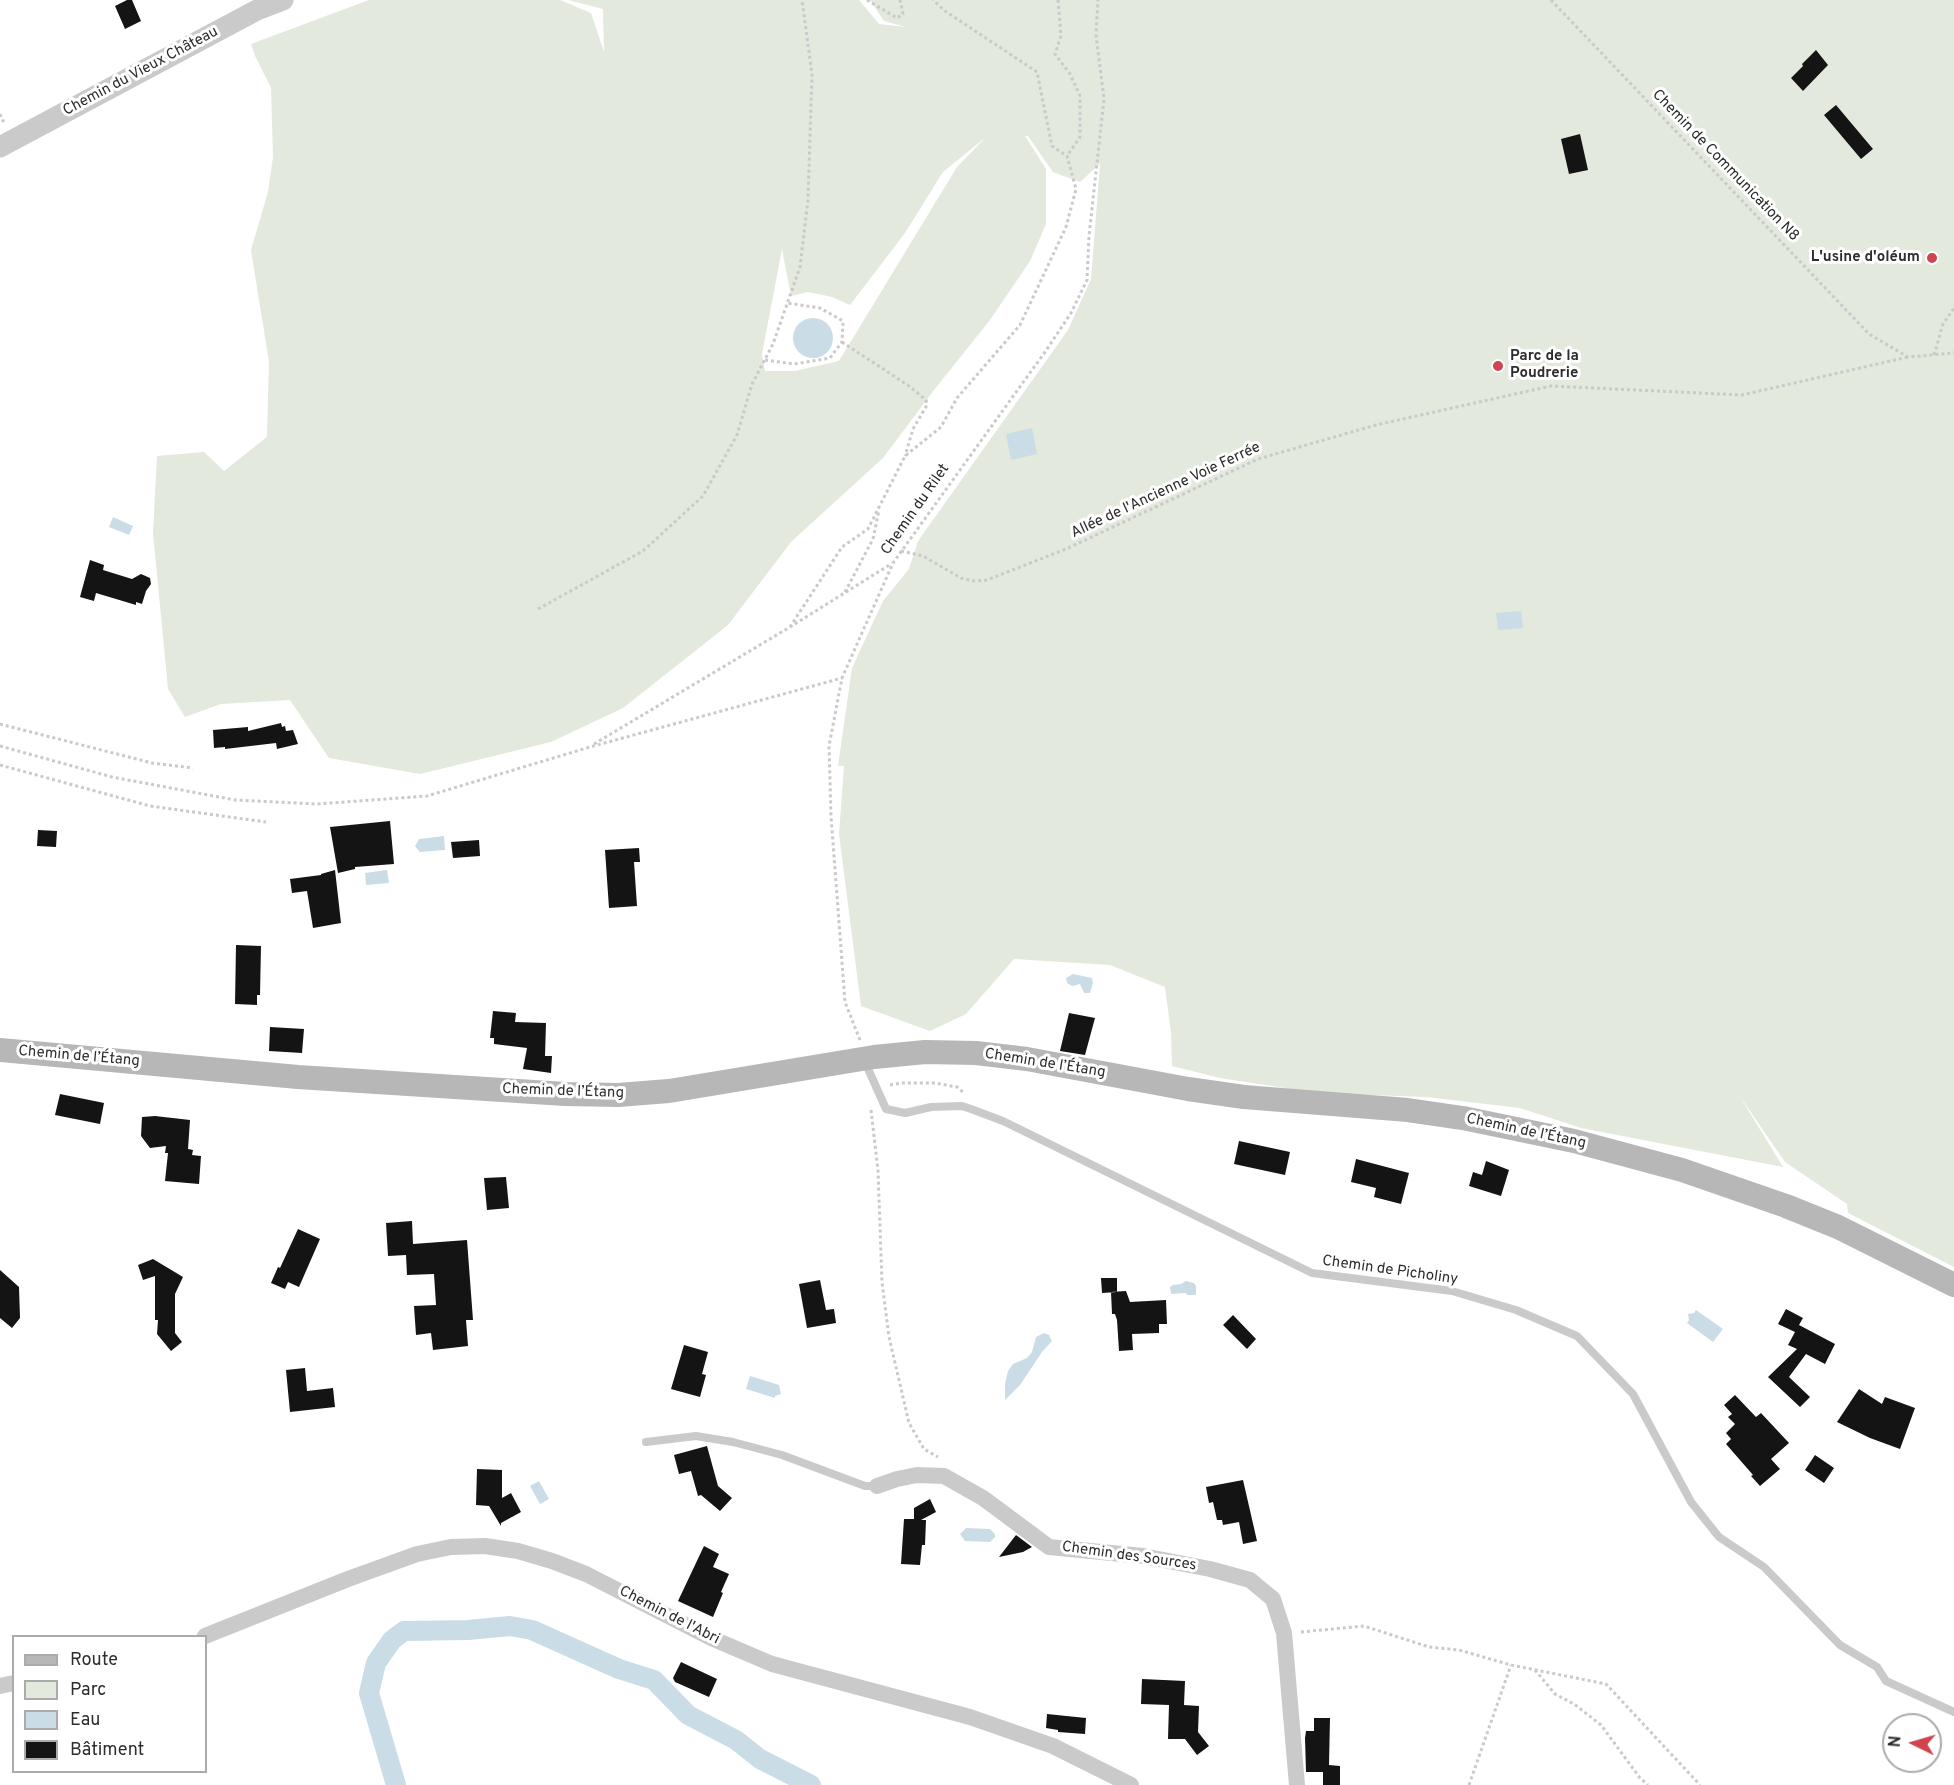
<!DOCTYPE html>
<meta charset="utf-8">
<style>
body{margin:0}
#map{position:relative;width:1954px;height:1785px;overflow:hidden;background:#fff;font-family:Overpass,sans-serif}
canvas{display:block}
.legend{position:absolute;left:12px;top:1635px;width:195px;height:138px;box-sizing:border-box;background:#fff;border:2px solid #ababab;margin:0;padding:8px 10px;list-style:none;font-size:18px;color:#2d2d2d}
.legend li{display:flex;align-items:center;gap:12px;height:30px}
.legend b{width:30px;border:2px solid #ababab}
.north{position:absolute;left:1882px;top:1713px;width:60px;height:60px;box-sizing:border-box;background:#fff;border:2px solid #ababab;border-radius:50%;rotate:275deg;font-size:16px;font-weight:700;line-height:24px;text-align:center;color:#2d2d2d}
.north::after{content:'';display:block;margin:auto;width:21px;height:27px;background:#cf444e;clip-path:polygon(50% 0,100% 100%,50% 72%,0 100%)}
</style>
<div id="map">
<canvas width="1954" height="1785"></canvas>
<ul class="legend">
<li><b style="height:8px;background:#b7b7b7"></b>Route</li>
<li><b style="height:16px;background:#e3e9dc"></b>Parc</li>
<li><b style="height:16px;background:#cadce6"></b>Eau</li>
<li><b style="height:16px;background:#141414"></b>Bâtiment</li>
</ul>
<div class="north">N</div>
</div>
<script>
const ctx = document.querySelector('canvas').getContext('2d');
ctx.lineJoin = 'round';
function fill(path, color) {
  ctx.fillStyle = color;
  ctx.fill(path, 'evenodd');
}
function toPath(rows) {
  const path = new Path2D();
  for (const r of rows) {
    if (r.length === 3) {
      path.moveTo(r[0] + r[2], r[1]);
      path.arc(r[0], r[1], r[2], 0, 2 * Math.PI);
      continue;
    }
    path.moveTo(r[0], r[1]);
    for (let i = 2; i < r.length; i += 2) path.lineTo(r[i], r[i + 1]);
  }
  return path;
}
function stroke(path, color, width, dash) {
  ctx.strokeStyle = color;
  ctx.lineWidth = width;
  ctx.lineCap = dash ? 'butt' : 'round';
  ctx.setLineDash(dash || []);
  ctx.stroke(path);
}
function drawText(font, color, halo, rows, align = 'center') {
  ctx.font = font + ' Overpass,sans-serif';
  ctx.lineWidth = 6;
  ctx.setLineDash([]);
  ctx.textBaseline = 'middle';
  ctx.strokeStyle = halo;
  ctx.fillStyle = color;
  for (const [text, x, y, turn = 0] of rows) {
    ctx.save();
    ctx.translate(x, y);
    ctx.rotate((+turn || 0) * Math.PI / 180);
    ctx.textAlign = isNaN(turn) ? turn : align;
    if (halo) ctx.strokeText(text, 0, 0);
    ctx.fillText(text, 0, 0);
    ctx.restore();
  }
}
fill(toPath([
 [369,0,560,0,591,13,604,52,603,9,568,0,859,0,879,24,906,27,884,21,870,0,1954,0,1954,1267,1848,1213,1847,1204,1785,1162,1739,1095,1783,1167,1581,1128,1520,1108,1426,1097,1318,1093,1220,1078,1172,1066,1171,1033,1165,987,1110,965,1014,959,966,1014,930,1031,861,1006,839,834,844,766,838,766,852,668,883,601,909,569,918,541,1068,330,1091,279,1100,164,1080,182,1053,172,1028,136,1025,136,1046,169,1046,224,1030,261,990,320,934,390,883,458,791,542,728,625,623,708,551,742,420,774,329,758,290,700,221,704,185,717,168,689,153,533,157,456,204,452,224,471,267,437,269,362,251,250,268,192,273,157,271,88,255,56,251,44],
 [986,137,957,167,839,361,795,371,765,371,762,354,782,249,791,296,808,292,832,297,850,305,905,233,943,172]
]), '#e3e9dc');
fill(toPath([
 [813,338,20],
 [1032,428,1037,454,1011,460,1006,434],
 [113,517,133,526,129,535,109,527],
 [1521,611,1523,628,1498,630,1496,613],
 [444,836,445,850,420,852,415,846,419,839],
 [387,870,389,883,366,885,365,873],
 [1073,974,1092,978,1093,983,1090,993,1084,993,1080,984,1072,986,1067,983,1066,978],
 [1186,1281,1194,1283,1196,1286,1196,1295,1187,1295,1186,1293,1171,1294,1170,1287,1173,1285,1181,1284],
 [1696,1310,1723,1329,1713,1342,1687,1323,1689,1320,1688,1314,1694,1313],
 [1044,1333,1049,1335,1052,1341,1042,1352,1020,1385,1005,1400,1005,1384,1008,1371,1013,1364,1027,1358,1032,1352,1036,1337],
 [750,1376,779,1385,781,1394,775,1396,775,1398,746,1389],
 [539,1481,549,1499,540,1504,530,1486],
 [966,1528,990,1529,995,1534,995,1537,990,1542,965,1541,960,1534]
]), '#cadce6');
stroke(toPath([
 [396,1785,369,1693,376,1663,392,1640,404,1631,468,1630,510,1626,532,1630,619,1669,654,1680,688,1715,736,1740,760,1759,811,1785]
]), '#cadce6', 20);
fill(toPath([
 [127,0,132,0,141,21,125,29,115,6],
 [1816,50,1828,65,1803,91,1791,78,1803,66,1802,64],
 [1836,105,1873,149,1861,159,1824,115],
 [1580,134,1588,170,1569,174,1561,139],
 [90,560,104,565,103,570,132,579,141,574,150,578,151,584,146,591,142,604,136,602,136,605,96,593,94,601,80,597],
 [281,723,282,727,285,726,286,731,293,730,298,744,277,749,276,743,225,749,225,747,214,748,213,730,248,727,248,731],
 [390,821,394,864,355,867,355,869,338,873,330,827],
 [38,830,57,831,56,847,37,846],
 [479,840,480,856,453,858,451,842],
 [639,848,640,862,634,862,637,906,609,908,605,850],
 [335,870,341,923,313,928,307,891,292,893,290,879,321,875,321,874],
 [236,945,261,946,260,995,257,995,257,1005,235,1004],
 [493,1011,516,1013,515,1022,546,1023,545,1056,552,1056,551,1073,523,1069,527,1048,494,1044,494,1038,490,1038],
 [1069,1013,1095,1018,1085,1055,1060,1051],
 [270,1027,304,1029,302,1053,269,1051],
 [60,1094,104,1103,100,1124,55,1115],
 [155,1116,190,1120,188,1149,193,1150,192,1155,201,1156,199,1184,165,1181,168,1153,165,1153,166,1146,150,1148,141,1136,142,1117],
 [1239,1141,1290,1152,1285,1175,1234,1164],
 [1356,1159,1409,1173,1401,1204,1374,1197,1376,1188,1351,1182],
 [1486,1161,1509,1170,1501,1196,1469,1186,1473,1172,1482,1175],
 [506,1177,509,1208,487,1210,484,1178],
 [412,1221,413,1244,467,1240,473,1320,466,1320,468,1346,433,1350,431,1333,416,1335,414,1306,436,1305,434,1274,407,1275,406,1255,388,1256,386,1223],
 [298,1229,320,1239,299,1287,288,1282,285,1289,271,1283,278,1267,280,1268],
 [153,1259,183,1277,175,1294,175,1333,182,1342,171,1351,157,1334,158,1320,155,1320,155,1276,143,1280,138,1265],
 [0,1270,19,1287,20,1318,12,1328,0,1318],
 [1101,1278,1117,1278,1117,1292,1102,1293],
 [820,1280,826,1310,834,1309,836,1323,807,1328,799,1284],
 [1126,1291,1130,1302,1166,1300,1167,1324,1159,1324,1159,1333,1132,1334,1133,1350,1119,1351,1117,1320,1115,1314,1112,1314,1111,1292],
 [1786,1309,1803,1318,1799,1325,1835,1344,1825,1364,1806,1354,1789,1377,1810,1397,1800,1407,1768,1377,1797,1349,1788,1345,1795,1332,1778,1324],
 [1233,1315,1256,1339,1247,1349,1223,1325],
 [684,1345,708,1352,702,1374,706,1375,700,1397,671,1389],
 [305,1368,307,1391,333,1388,335,1407,290,1412,286,1370],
 [1859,1389,1882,1404,1885,1397,1915,1408,1900,1449,1870,1438,1837,1422],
 [1735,1395,1756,1417,1761,1413,1789,1443,1771,1459,1780,1469,1760,1486,1751,1476,1753,1475,1726,1444,1731,1439,1726,1433,1735,1424,1728,1417,1732,1414,1724,1405],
 [707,1446,718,1486,732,1498,720,1511,701,1495,698,1496,691,1471,679,1474,674,1455],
 [1815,1455,1834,1468,1824,1483,1805,1470],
 [477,1469,502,1470,502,1498,511,1493,521,1512,501,1523,501,1526,489,1506,476,1505],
 [1243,1480,1257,1541,1243,1544,1239,1522,1223,1525,1222,1520,1217,1520,1213,1502,1209,1503,1206,1487],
 [930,1499,936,1512,921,1520,926,1520,925,1545,922,1545,920,1565,901,1564,904,1519,914,1519,914,1508],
 [1016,1535,1032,1547,1023,1552,999,1557],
 [704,1546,719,1554,713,1567,729,1574,721,1592,723,1593,713,1617,678,1601],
 [681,1662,717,1679,709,1697,675,1682,673,1678],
 [1142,1679,1185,1681,1184,1705,1199,1706,1198,1732,1209,1746,1197,1755,1185,1739,1168,1739,1169,1705,1141,1704],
 [1047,1714,1086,1718,1085,1734,1058,1732,1058,1730,1046,1728],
 [1314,1718,1330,1718,1329,1765,1340,1766,1340,1785,1323,1785,1323,1772,1306,1772,1305,1738,1306,1731,1314,1731]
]), '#141414');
stroke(toPath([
 [867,0,897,18,903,14,900,0],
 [1058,0,1061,36,1055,54,1070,74,1080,96,1080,137,1067,156],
 [1551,0,1869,334,1908,357,1954,353],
 [0,114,4,123],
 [842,342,909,386,926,400,927,405,913,429,905,456],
 [1934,355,1943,324,1954,308],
 [765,360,794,364,830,358,842,342,843,321,820,308,787,303],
 [901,551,923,556,961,578,973,581,987,580,1066,549,1258,459,1376,425,1551,386,1742,395,1908,357],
 [845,592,873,539,879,510],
 [538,609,643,551,703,496,737,435,752,384,773,344,800,267,808,200,812,74,802,0],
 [790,627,842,547,868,529,905,456,941,427,957,398,1020,325,1066,227,1076,189,1067,156,1052,146,1037,72,945,11,933,0],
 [0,724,152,763,193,768],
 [594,744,790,627,891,564],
 [0,746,112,777,235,800,317,804,427,796,590,747,842,678],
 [0,765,150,806,266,822],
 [860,1040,845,1002,831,816,829,746,842,678,893,563,1045,352,1071,313,1087,280,1089,236,1104,99,1096,35,1098,0],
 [890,1085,901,1083,935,1083,957,1087,964,1093],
 [871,1110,878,1170,882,1282,889,1337,909,1423,924,1449,938,1457],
 [1301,1632,1364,1626,1429,1647,1459,1650,1511,1665,1606,1684,1700,1785],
 [1535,1670,1555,1694,1574,1704,1601,1725,1640,1778,1648,1785],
 [1469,1785,1511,1665]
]), '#cacaca', 3, [3, 3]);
stroke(toPath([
 [865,1062,886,1109,905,1113,931,1107,962,1106,971,1109,1003,1121,1312,1273,1452,1291,1516,1310,1577,1336,1633,1394,1691,1502,1719,1537,1764,1567,1840,1645,1877,1667,1886,1681,1954,1712],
 [646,1442,696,1436,733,1442,782,1455,865,1486,877,1486]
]), '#cacaca', 8);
stroke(toPath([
 [877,1486,897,1479,917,1475,944,1476,983,1498,1049,1547,1143,1556,1210,1569,1250,1580,1273,1599,1284,1633,1297,1785],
 [205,1636,348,1579,417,1554,451,1547,485,1546,518,1551,552,1561,586,1574,711,1638,772,1664,970,1717,1053,1746,1131,1785],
 [0,1686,14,1683]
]), '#cacaca', 16);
stroke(toPath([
 [0,147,257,10,283,0]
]), '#cacaca', 21);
stroke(toPath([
 [0,1050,298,1077,565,1094,618,1095,669,1091,874,1057,925,1052,976,1053,1027,1059,1188,1089,1244,1097,1408,1110,1463,1118,1574,1141,1682,1170,1786,1206,1838,1227,1954,1285]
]), '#b7b7b7', 24);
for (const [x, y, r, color] of [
 [1932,258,6,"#cf444e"],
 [1498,366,6,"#cf444e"]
]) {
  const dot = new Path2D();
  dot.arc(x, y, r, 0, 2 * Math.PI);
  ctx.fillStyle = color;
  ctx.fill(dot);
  stroke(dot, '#fff', 2);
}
drawText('15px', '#2d2d2d', '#fff', [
 ["Chemin du Vieux Château",141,72,-28],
 ["Chemin de Communication N8",1725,166,46],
 ["Allée de l'Ancienne Voie Ferrée",1166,491,-25],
 ["Chemin du Rilet",916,510,-55],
 ["Chemin de l’Étang",79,1057,5],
 ["Chemin de l’Étang",1045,1064,9],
 ["Chemin de l’Étang",563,1092,2],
 ["Chemin de l’Étang",1526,1132,12],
 ["Chemin de Picholiny",1390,1271,8],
 ["Chemin des Sources",1129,1557,8],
 ["Chemin de l'Abri",669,1616,27]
]);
drawText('bold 15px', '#2d2d2d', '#fff', [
 ["L'usine d'oléum",1920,258],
 ["Parc de la",1510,357,"left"],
 ["Poudrerie",1510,374,"left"]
], 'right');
</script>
